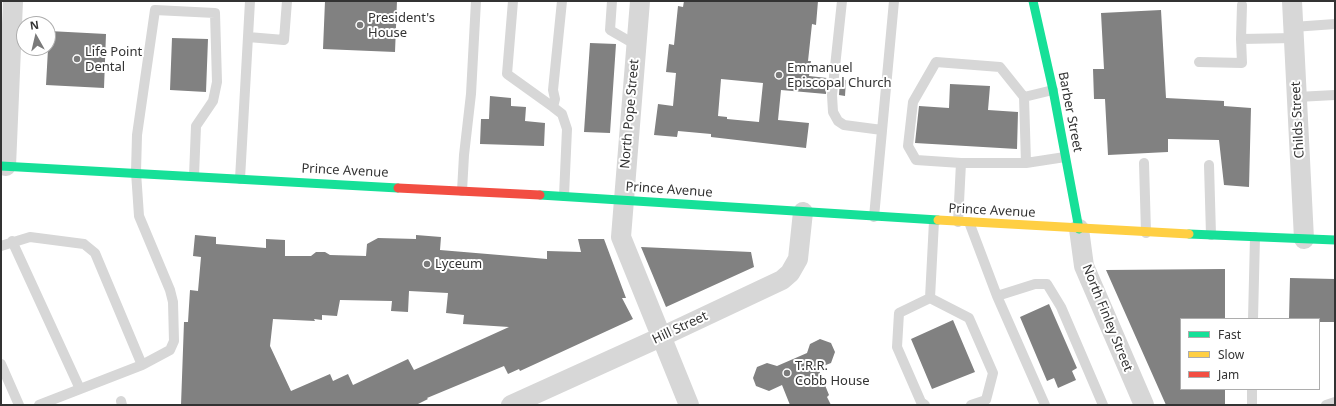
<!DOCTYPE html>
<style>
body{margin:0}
#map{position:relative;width:1336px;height:406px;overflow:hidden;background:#fff;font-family:"Noto Sans",sans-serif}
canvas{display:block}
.frame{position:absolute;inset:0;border:2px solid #333;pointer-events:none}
.legend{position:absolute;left:1180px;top:318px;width:140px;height:72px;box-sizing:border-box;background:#fff;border:1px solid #adadad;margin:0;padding:5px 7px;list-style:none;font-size:12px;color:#333}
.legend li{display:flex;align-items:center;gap:8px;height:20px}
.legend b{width:20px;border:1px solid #adadad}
.north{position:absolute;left:16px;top:16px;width:40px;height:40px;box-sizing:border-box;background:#fff;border:1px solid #adadad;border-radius:50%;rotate:352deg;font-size:11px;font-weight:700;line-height:16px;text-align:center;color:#333}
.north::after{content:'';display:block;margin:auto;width:14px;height:18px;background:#7a7a7a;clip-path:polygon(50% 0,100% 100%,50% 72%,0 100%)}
</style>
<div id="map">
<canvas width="1336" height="406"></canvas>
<div class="frame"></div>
<ul class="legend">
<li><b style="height:5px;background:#16e098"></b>Fast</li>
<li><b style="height:5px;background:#ffcf43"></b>Slow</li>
<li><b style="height:5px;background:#f24e42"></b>Jam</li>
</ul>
<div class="north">N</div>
</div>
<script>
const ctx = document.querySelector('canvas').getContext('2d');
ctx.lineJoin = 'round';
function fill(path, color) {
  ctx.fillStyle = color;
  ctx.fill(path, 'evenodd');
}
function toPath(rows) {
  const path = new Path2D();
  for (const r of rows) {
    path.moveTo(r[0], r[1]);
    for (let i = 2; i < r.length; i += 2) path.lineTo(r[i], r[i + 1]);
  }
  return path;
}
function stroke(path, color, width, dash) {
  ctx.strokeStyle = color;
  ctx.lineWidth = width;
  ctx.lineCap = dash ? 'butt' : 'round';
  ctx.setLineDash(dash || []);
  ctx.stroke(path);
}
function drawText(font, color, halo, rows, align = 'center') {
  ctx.font = font + ' "Noto Sans",sans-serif';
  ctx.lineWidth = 4;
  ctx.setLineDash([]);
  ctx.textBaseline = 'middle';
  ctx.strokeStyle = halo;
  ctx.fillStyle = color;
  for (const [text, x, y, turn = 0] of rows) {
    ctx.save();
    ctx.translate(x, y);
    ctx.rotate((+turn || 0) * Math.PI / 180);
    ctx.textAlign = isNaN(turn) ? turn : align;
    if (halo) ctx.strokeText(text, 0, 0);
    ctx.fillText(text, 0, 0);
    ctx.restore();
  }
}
fill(toPath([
 [325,1,397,1,395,52,323,49],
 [684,1,818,1,816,25,812,24,808,61,811,61,809,76,827,78,826,94,781,90,778,120,809,123,806,148,711,137,711,134,678,131,677,137,654,135,658,104,673,106,676,73,666,72,669,44,674,45,678,6,683,7],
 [721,79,763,83,759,122,727,119,727,117,718,116],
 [1161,10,1166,98,1224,101,1224,106,1251,108,1249,187,1224,185,1219,140,1168,139,1168,152,1108,155,1105,99,1094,99,1093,69,1104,69,1101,13],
 [49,31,106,34,104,88,46,85],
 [172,38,208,39,206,92,170,90],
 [590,43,616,44,610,133,584,132],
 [840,79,846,80,845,96,839,95],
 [950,84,990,86,988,110,1018,112,1017,149,915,143,919,106,949,108],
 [490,96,511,98,511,106,526,107,525,121,545,123,544,146,480,144,481,119,489,119],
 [195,235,216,237,216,244,266,248,266,239,285,240,285,256,311,256,316,252,325,252,330,255,366,256,367,244,378,238,416,239,416,235,441,237,440,250,547,259,547,251,581,252,578,239,604,239,626,298,622,298,633,319,520,371,519,369,508,374,504,366,427,398,428,399,416,405,181,405,184,322,188,322,190,290,198,291,201,257,193,256],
 [409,291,448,293,446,313,464,315,463,324,509,327,414,370,408,359,353,385,348,374,333,381,330,374,291,391,270,346,273,319,315,321,314,319,322,320,322,315,337,316,340,300,392,301,391,311,408,312],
 [641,247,751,252,754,267,666,307],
 [1225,269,1225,319,1181,319,1181,389,1225,389,1225,405,1166,405,1106,270],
 [1290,278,1335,279,1335,322,1319,322,1319,319,1289,319],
 [1049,304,1077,368,1072,371,1076,380,1058,388,1054,378,1047,381,1020,317],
 [953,320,975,372,932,389,911,339],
 [820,339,831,343,835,352,831,363,818,368,829,395,827,397,831,405,790,405,782,385,769,391,756,386,753,378,757,367,767,363,777,366,807,353,810,344]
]), '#818181');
stroke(toPath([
 [513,1,507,74,553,107],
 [562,1,553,90,555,99,553,107,562,114,567,129,564,196],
 [612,1,610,30,636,45],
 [842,1,832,95,833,112,838,121,844,125,882,130],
 [1242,5,1241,39,1294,38],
 [1293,27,1335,24],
 [248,37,284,40,287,1],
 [1199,62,1242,63,1241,39],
 [1024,97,1026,163],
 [1297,97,1335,95],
 [961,163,1026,163,1065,157],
 [1144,163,1146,233],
 [1209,165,1211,235],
 [240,179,250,1],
 [462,191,464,155,471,94,476,1],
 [874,217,894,1],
 [958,222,961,163,916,160,908,146,913,102,936,62,1000,67,1024,97,1053,90],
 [969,222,997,296,1045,405],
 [12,241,80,389],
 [1,246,30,237,84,244,95,253,142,365,170,350,174,341,173,302,170,290,139,216,136,172,137,135,155,10,215,13,217,82,213,101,196,126,194,176],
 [997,296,1035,284,1047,284,1061,307,1103,405],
 [930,298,934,221],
 [1253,319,1255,237],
 [1,364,19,405],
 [121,401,122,405],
 [39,405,142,365],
 [925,405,921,402,897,347,899,313,930,298,969,318,993,373,986,400,971,405],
 [1252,405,1252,389],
 [1326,405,1335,402]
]), '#d7d7d7', 10);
stroke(toPath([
 [640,1,621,237,689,405],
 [1292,1,1304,239],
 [6,166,13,1],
 [1079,229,1084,266,1144,405],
 [511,405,661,337,782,280,790,273,798,259,803,212]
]), '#d7d7d7', 20);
stroke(toPath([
 [1033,1,1053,90,1079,229],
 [1,166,398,188],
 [540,195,938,220],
 [1189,234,1335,240]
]), '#16e098', 9);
stroke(toPath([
 [938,220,1189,234]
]), '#ffcf43', 9);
stroke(toPath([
 [398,188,540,195]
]), '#f24e42', 9);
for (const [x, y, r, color] of [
 [360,25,4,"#7a7a7a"],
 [77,59,4,"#7a7a7a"],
 [779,75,4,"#7a7a7a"],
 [427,264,4,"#7a7a7a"],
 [787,373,4,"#7a7a7a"]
]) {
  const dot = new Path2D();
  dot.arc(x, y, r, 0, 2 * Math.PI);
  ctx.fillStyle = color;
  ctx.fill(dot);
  stroke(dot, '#fff', 1.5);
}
drawText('13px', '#333', '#fff', [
 ["President's",368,18],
 ["House",368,33],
 ["Life Point",85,52],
 ["Dental",85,67],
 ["Emmanuel",787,68],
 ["Episcopal Church",787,83],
 ["Lyceum",435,264],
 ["T.R.R.",795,366],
 ["Cobb House",795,381]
], 'left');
drawText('13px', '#333', '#fff', [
 ["Barber Street",1070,112,79],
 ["North Pope Street",630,114,-85],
 ["Childs Street",1298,120,-93],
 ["Prince Avenue",345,171,3],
 ["Prince Avenue",669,190,4],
 ["Prince Avenue",992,211,3],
 ["North Finley Street",1107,318,68],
 ["Hill Street",680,328,-25]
]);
</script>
